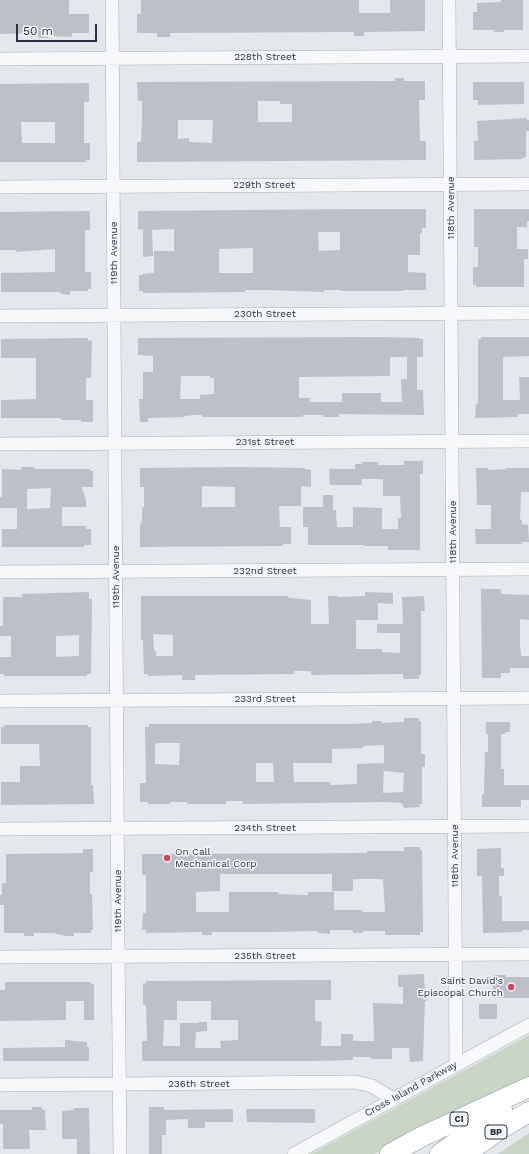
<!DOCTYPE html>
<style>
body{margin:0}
#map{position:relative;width:529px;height:1154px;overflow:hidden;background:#e4e7ec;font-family:"Work Sans",sans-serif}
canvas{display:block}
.scale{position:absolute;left:16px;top:24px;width:81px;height:18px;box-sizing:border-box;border:2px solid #2b3445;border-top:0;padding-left:5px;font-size:12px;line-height:14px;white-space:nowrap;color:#2b3445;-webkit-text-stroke:3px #f4f6f9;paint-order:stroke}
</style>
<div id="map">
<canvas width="529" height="1154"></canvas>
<div class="scale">50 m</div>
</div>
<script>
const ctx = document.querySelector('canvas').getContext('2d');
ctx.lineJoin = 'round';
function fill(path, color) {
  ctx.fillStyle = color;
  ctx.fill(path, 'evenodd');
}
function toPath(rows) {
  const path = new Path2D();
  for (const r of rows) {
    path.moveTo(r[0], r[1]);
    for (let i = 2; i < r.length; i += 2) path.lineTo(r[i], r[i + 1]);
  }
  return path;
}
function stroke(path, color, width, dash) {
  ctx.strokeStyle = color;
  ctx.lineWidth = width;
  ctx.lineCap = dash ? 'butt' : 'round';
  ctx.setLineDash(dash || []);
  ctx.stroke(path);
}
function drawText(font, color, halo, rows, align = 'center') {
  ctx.font = font + ' "Work Sans",sans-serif';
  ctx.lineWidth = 3;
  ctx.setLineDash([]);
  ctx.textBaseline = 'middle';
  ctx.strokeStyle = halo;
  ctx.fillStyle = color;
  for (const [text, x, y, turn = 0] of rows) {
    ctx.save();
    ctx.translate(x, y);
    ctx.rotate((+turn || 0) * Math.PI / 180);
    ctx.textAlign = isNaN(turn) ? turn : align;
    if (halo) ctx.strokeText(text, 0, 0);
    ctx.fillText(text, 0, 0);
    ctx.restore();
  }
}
fill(toPath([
 [529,1035,529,1078,434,1122,375,1154,311,1154],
 [529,1133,529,1154,498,1154,523,1137]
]), '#c9d6c5');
fill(toPath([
 [0,0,69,0,69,14,89,14,89,33,72,33,72,37,48,36,48,38,39,38,38,33,0,34],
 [141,0,359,0,359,13,390,13,390,0,425,0,425,31,364,32,364,36,354,36,354,32,170,33,170,37,157,37,157,33,137,33,137,14,141,14],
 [501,0,523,0,523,30,504,30,504,32,494,32,494,30,473,30,473,12,477,12,477,3,501,2],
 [395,78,404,78,404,81,425,81,425,100,419,100,420,141,426,141,426,160,137,162,137,142,141,142,142,121,142,101,138,101,137,82,395,81],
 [258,101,280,101,280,104,292,104,292,122,258,122],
 [178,120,213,120,212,143,189,142,189,138,178,139],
 [473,82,524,82,524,104,478,105,478,100,473,100],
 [89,83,89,102,84,102,84,143,90,143,90,160,86,160,86,162,0,162,0,84],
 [21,122,55,122,55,143,22,143],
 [527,118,527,120,529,120,529,131,526,131,526,157,522,158,522,159,474,160,474,141,478,141,477,121],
 [356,209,426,209,426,228,422,228,422,233,420,233,420,255,408,255,408,272,426,273,426,290,403,290,403,291,341,291,341,290,324,290,324,292,265,290,245,290,245,292,143,293,143,291,139,291,139,275,142,275,142,274,154,273,154,251,174,251,174,229,152,230,153,256,143,257,143,229,138,230,138,211],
 [318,232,340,232,340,250,319,251],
 [253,248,253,273,219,273,219,249],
 [474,209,529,209,529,221,527,221,527,227,517,227,517,249,528,249,528,259,524,259,524,287,476,287,476,285,473,285,473,267,478,267,478,247,474,247],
 [90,211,90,230,85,230,85,272,91,272,91,289,88,289,88,291,70,291,70,295,61,294,60,292,1,292,1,273,55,272,55,249,16,252,16,250,0,250,0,212],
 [378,337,420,338,420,339,423,339,423,357,417,357,417,390,423,390,424,415,339,414,339,417,323,417,323,415,303,415,303,417,202,417,202,415,194,415,184,416,184,417,148,418,148,422,140,422,139,399,143,399,143,372,153,372,153,356,138,355,138,338],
 [390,357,407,357,407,379,401,379,402,402,381,402,381,393,342,393,342,402,310,402,310,398,299,398,299,377,390,376],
 [181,376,210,376,210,378,214,378,214,394,200,395,200,399,180,399],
 [481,337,529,337,529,356,503,357,503,400,520,400,519,377,529,377,529,414,518,414,518,417,475,418,476,404,478,404,478,339,481,339],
 [88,338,88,341,92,340,91,378,86,378,86,400,93,400,93,422,81,422,81,420,61,420,61,418,1,418,1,400,36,399,36,358,1,358,1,339],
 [404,461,423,461,423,474,420,474,420,550,388,550,388,546,364,546,364,545,308,545,308,527,303,527,303,507,323,507,323,495,333,495,333,510,336,510,337,527,353,527,353,507,382,508,382,529,398,529,398,518,401,518,400,496,383,496,383,479,362,479,362,485,330,485,329,469,355,469,355,464,362,464,362,462,378,462,378,465,404,465],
 [21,467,34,467,34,469,90,469,90,471,93,471,93,487,82,487,86,501,86,507,62,507,62,526,86,526,86,529,91,529,91,545,84,545,84,547,2,547,2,529,17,529,17,508,0,508,0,497,2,497,2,469,21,470],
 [51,488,50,508,27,509,27,489],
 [239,467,304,468,304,469,311,470,311,487,301,486,301,506,279,506,280,527,291,527,291,544,283,544,283,546,140,547,140,525,142,520,142,507,144,507,144,487,140,487,140,468],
 [202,486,235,487,235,507,202,507],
 [476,468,488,468,488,470,506,469,506,468,529,468,529,492,521,492,520,520,522,520,522,524,528,525,529,542,522,542,522,544,476,544,475,529,491,529,491,505,477,505],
 [481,589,501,589,501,594,529,595,529,620,520,619,520,644,521,656,529,656,529,668,510,668,510,673,501,673,501,678,482,678],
 [89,592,89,599,92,599,91,674,87,674,87,676,4,676,4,674,0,674,0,657,11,657,11,636,0,636,0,626,3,626,3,597,22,597,22,594],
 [79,635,79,656,56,657,56,636],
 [365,592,393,593,393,604,378,603,378,620,356,620,356,649,382,649,382,652,400,653,400,633,377,633,377,624,403,624,402,597,424,596,425,611,421,611,421,675,419,675,419,679,403,679,403,674,311,675,311,671,294,671,294,674,195,675,195,680,182,680,182,675,148,676,148,674,144,674,143,640,141,640,141,596,289,596,288,598,291,598,311,600,311,624,329,624,328,596,338,596,338,597,365,596],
 [153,634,173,635,173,656,156,656,156,651,154,651],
 [404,718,419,718,419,721,421,721,421,754,425,754,425,767,422,767,422,804,419,804,420,807,404,808,402,803,384,802,243,804,243,801,226,801,226,804,187,804,187,802,170,802,170,804,148,804,148,802,140,802,140,783,146,783,145,727,149,727,149,724,351,724,372,723,372,721,382,721,382,723,402,722,404,722],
 [158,743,180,743,179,765,155,764,155,744],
 [384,745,384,771,404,773,403,792,383,793,384,763,357,764,357,784,330,785,330,782,294,782,293,763,332,763,332,749,363,748,363,746],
 [256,763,273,763,274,782,256,782],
 [486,722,510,722,510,732,505,732,505,734,501,734,501,769,504,769,504,785,529,785,529,800,521,800,521,807,482,807,482,794,484,794,485,752,488,752,488,734,486,734],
 [4,725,88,725,88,727,91,727,91,785,93,785,94,804,1,805,1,782,20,782,20,766,40,766,39,744,1,744,1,727,4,727],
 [404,847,420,847,420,850,422,850,423,932,420,932,420,935,385,935,385,931,363,931,363,933,353,933,353,930,330,930,330,934,318,933,318,931,271,932,212,932,212,935,202,935,202,932,146,933,146,930,142,930,143,913,146,913,146,875,142,875,142,854,367,853,367,851,404,851],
 [220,874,332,874,332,891,353,891,353,879,383,879,385,912,362,912,362,910,334,910,334,892,308,892,308,895,278,894,278,892,229,892,229,912,196,912,196,892,220,891],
 [501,848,501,868,504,868,504,876,499,876,499,896,502,896,502,921,529,921,529,930,522,930,522,932,483,933,482,876,477,876,477,849],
 [83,849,93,849,93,872,90,872,90,894,92,894,93,930,91,930,91,933,74,933,74,936,66,936,53,933,34,933,34,936,24,936,24,933,4,933,4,905,0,905,0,895,2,895,2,883,6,883,6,854,83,853],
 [424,974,425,992,427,992,427,1001,425,1001,423,1061,410,1062,409,1048,392,1048,392,1059,371,1059,371,1057,353,1057,353,1060,314,1061,142,1061,142,1041,147,1041,146,1005,143,1005,143,983,146,984,146,981,331,980,331,1000,315,1000,315,1021,322,1022,321,1046,341,1046,341,1034,353,1034,353,1041,374,1041,373,1003,403,1004,403,987,398,987,398,975],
 [177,1001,211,1001,211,1020,238,1020,238,1040,220,1041,221,1048,195,1048,196,1032,207,1031,207,1022,198,1022,198,1023,180,1023,180,1046,163,1046,164,1020,177,1020],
 [493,975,506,975,506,977,529,977,529,998,493,998],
 [5,982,91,982,91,984,94,984,94,1020,84,1020,84,1001,66,1001,66,1020,0,1021,0,990,5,990],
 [479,1004,497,1004,497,1019,479,1019],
 [65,1040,87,1042,87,1047,89,1047,89,1061,3,1061,3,1048,65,1047],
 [32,1107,42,1107,42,1110,45,1110,46,1130,29,1130,30,1149,3,1149,3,1124,0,1124,0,1110,32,1110],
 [149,1107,164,1107,164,1110,233,1109,233,1122,205,1122,205,1128,188,1128,188,1119,166,1120,166,1135,162,1135,162,1154,149,1154],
 [74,1108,89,1108,90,1154,77,1154,77,1139,62,1139,62,1111,74,1110],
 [246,1109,315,1109,315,1123,247,1122]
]), '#bbc0ca');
const minor = toPath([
 [112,0,118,945,120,1154],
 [449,0,456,1065],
 [0,59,529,56],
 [0,187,529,184],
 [0,316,529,313],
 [0,444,529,441],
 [0,572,529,569],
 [0,701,529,698],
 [0,829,529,826],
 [0,957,529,954],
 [0,1085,355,1082,372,1086,393,1099],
 [294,1154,529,1025]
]);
const highway = toPath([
 [390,1154,421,1137,529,1087],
 [440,1154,502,1109],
 [465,1154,500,1129,529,1112]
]);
stroke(minor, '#a9aeb7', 14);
stroke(highway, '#8b94a3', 21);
stroke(minor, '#f7f8fa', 13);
stroke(highway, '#fff', 20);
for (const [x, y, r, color] of [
 [167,858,4,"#d1495b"],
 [511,987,4,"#d1495b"]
]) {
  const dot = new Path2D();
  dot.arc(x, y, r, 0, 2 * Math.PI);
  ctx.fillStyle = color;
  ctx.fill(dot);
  stroke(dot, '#f4f6f9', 1.5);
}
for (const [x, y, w] of [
 [459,1119,18],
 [496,1132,22]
]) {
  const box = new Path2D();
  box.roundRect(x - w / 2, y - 7, w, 14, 3);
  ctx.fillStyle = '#f4f6f9';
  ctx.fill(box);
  stroke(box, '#2b3445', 1);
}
drawText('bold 9px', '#2b3445', null, [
 ["CI",459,1119],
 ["BP",496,1132]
]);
drawText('10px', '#2b3445', '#f4f6f9', [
 ["228th Street",265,57],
 ["229th Street",264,185],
 ["118th Avenue",451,208,-90],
 ["119th Avenue",114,253,-90],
 ["230th Street",265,314],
 ["231st Street",265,442],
 ["118th Avenue",453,532,-90],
 ["232nd Street",265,571],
 ["119th Avenue",116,577,-90],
 ["233rd Street",265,699],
 ["234th Street",265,828],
 ["118th Avenue",455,856,-90],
 ["119th Avenue",118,901,-90],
 ["235th Street",265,956],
 ["236th Street",199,1084],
 ["Cross Island Parkway",411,1089,-29]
]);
drawText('10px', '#2b3445', '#f4f6f9', [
 ["On Call",175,852],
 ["Mechanical Corp",175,864],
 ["Saint David's",503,981,"right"],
 ["Episcopal Church",503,993,"right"]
], 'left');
</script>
